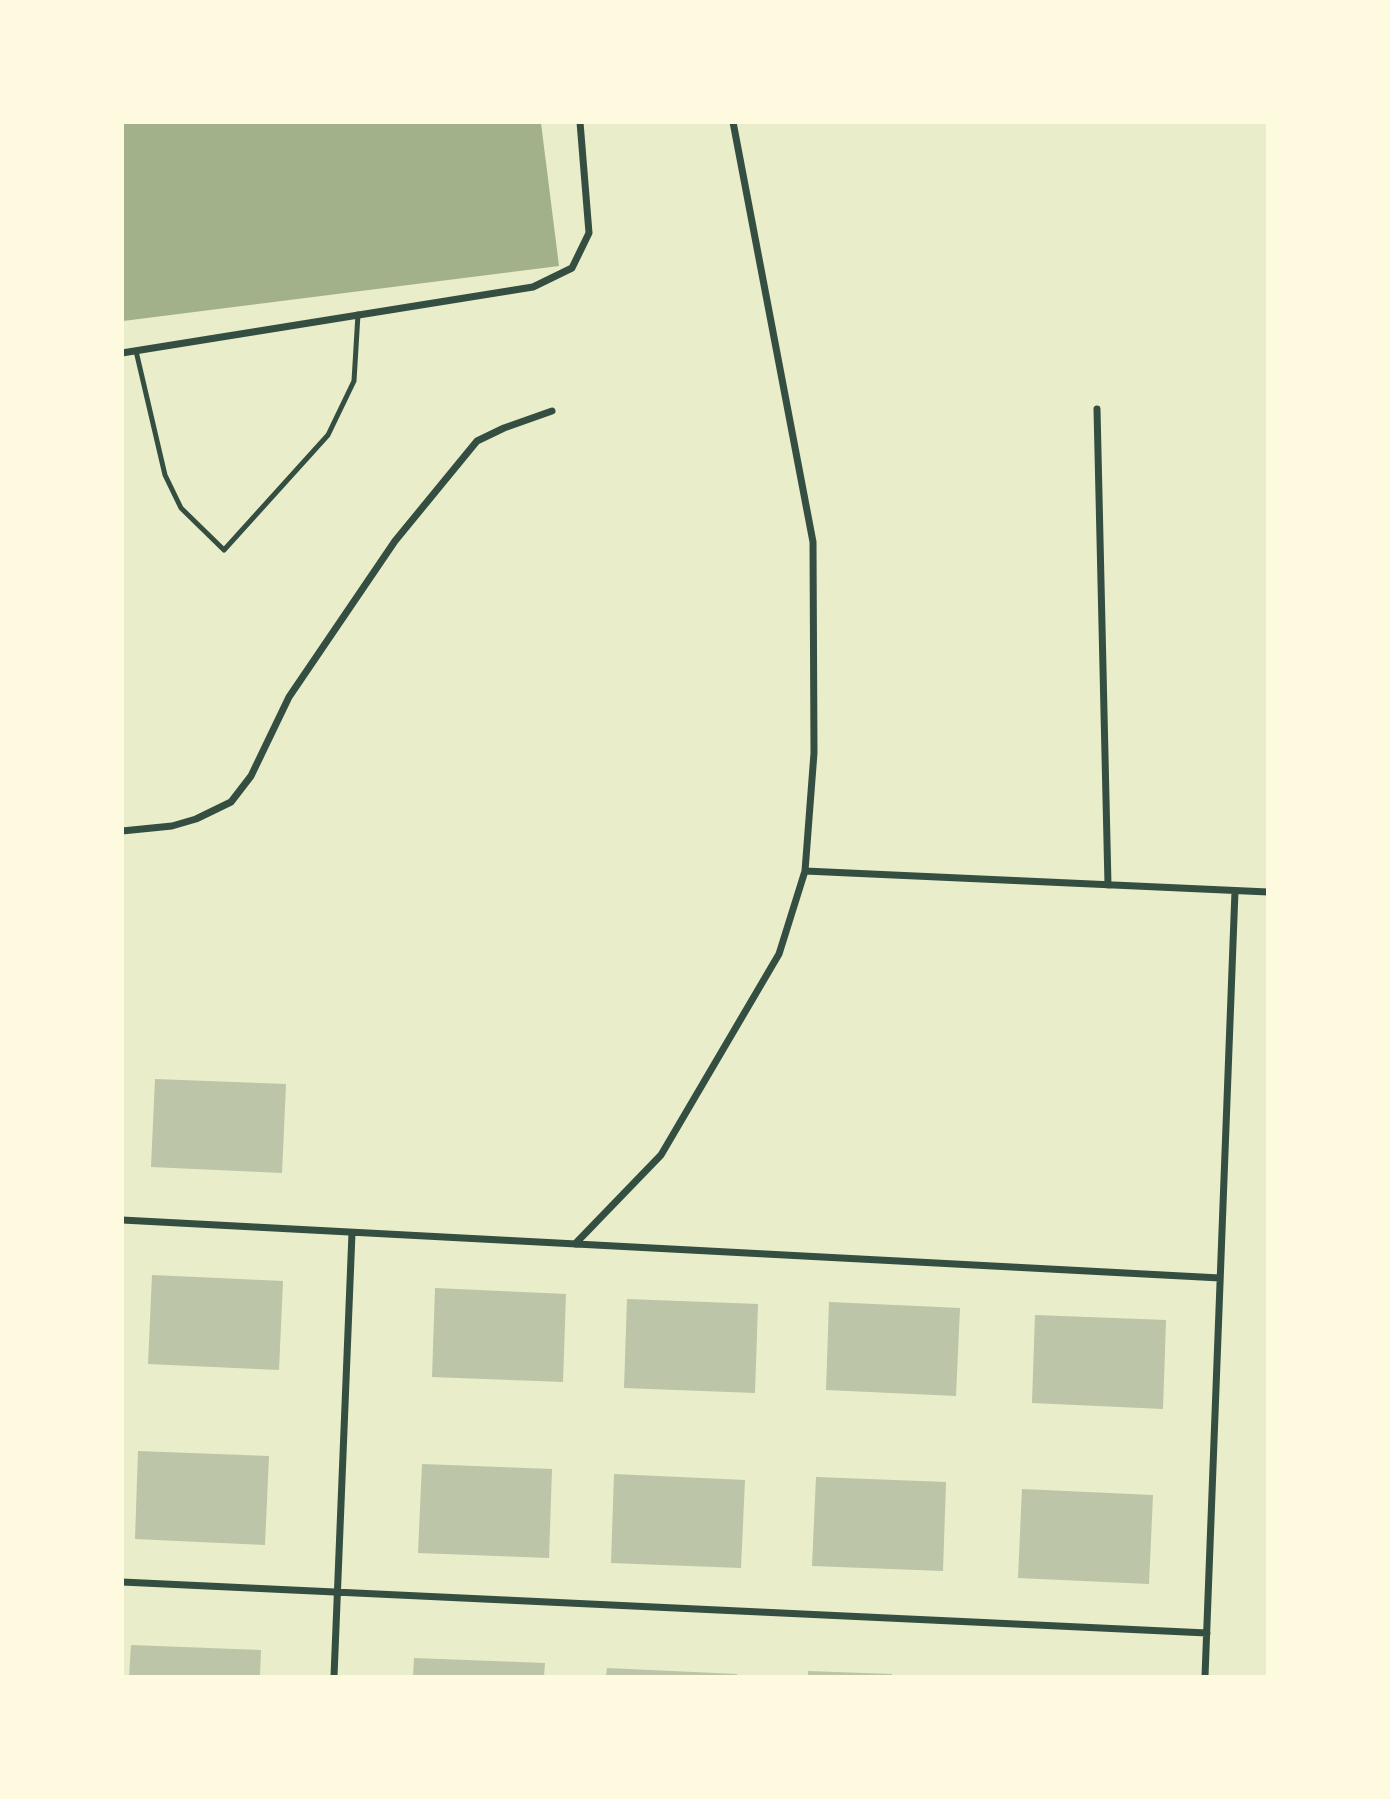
<!DOCTYPE html>
<style>
body{margin:0}
#map{position:relative;width:1390px;height:1799px;overflow:hidden;background:#e9edc9;font-family:Ubuntu,sans-serif}
canvas{display:block}
.frame{position:absolute;inset:0;border:124px solid #fefae0;pointer-events:none}
</style>
<div id="map">
<canvas width="1390" height="1799"></canvas>
<div class="frame"></div>
</div>
<script>
const ctx = document.querySelector('canvas').getContext('2d');
ctx.lineJoin = 'round';
function fill(path, color) {
  ctx.fillStyle = color;
  ctx.fill(path, 'evenodd');
}
function toPath(rows) {
  const path = new Path2D();
  for (const r of rows) {
    path.moveTo(r[0], r[1]);
    for (let i = 2; i < r.length; i += 2) path.lineTo(r[i], r[i + 1]);
  }
  return path;
}
function stroke(path, color, width, dash) {
  ctx.strokeStyle = color;
  ctx.lineWidth = width;
  ctx.lineCap = dash ? 'butt' : 'round';
  ctx.setLineDash(dash || []);
  ctx.stroke(path);
}
fill(toPath([
 [122,123,541,123,559,266,123,321]
]), '#a3b18a');
fill(toPath([
 [155,1079,286,1084,282,1173,151,1167],
 [152,1275,283,1281,279,1370,148,1364],
 [435,1288,566,1294,563,1382,432,1377],
 [627,1299,758,1304,755,1393,624,1388],
 [829,1302,960,1308,956,1396,826,1390],
 [1035,1315,1166,1320,1163,1409,1032,1403],
 [138,1451,269,1456,265,1545,135,1539],
 [422,1464,552,1469,549,1558,418,1553],
 [614,1474,745,1480,741,1568,611,1563],
 [816,1477,946,1482,943,1571,812,1566],
 [1022,1489,1153,1495,1149,1584,1018,1578],
 [131,1645,261,1650,260,1676,129,1676],
 [414,1658,545,1663,544,1676,413,1676],
 [607,1668,737,1674,737,1676,606,1676],
 [808,1671,892,1674,892,1676,808,1676]
]), '#bcc5a7');
stroke(toPath([
 [136,351,165,475,181,508,224,550,328,435,354,381,358,314]
]), '#344e41', 5);
stroke(toPath([
 [122,353,533,287,572,268,589,233,580,122],
 [1097,409,1108,885],
 [122,831,172,826,196,819,231,802,251,776,289,697,395,541,477,441,504,428,552,411],
 [805,871,1268,892],
 [122,1220,1220,1278],
 [575,1244,661,1155,779,954,805,871,814,753,813,542,733,122],
 [122,1582,1207,1633],
 [334,1676,352,1233],
 [1205,1676,1235,891]
]), '#344e41', 7);
</script>
